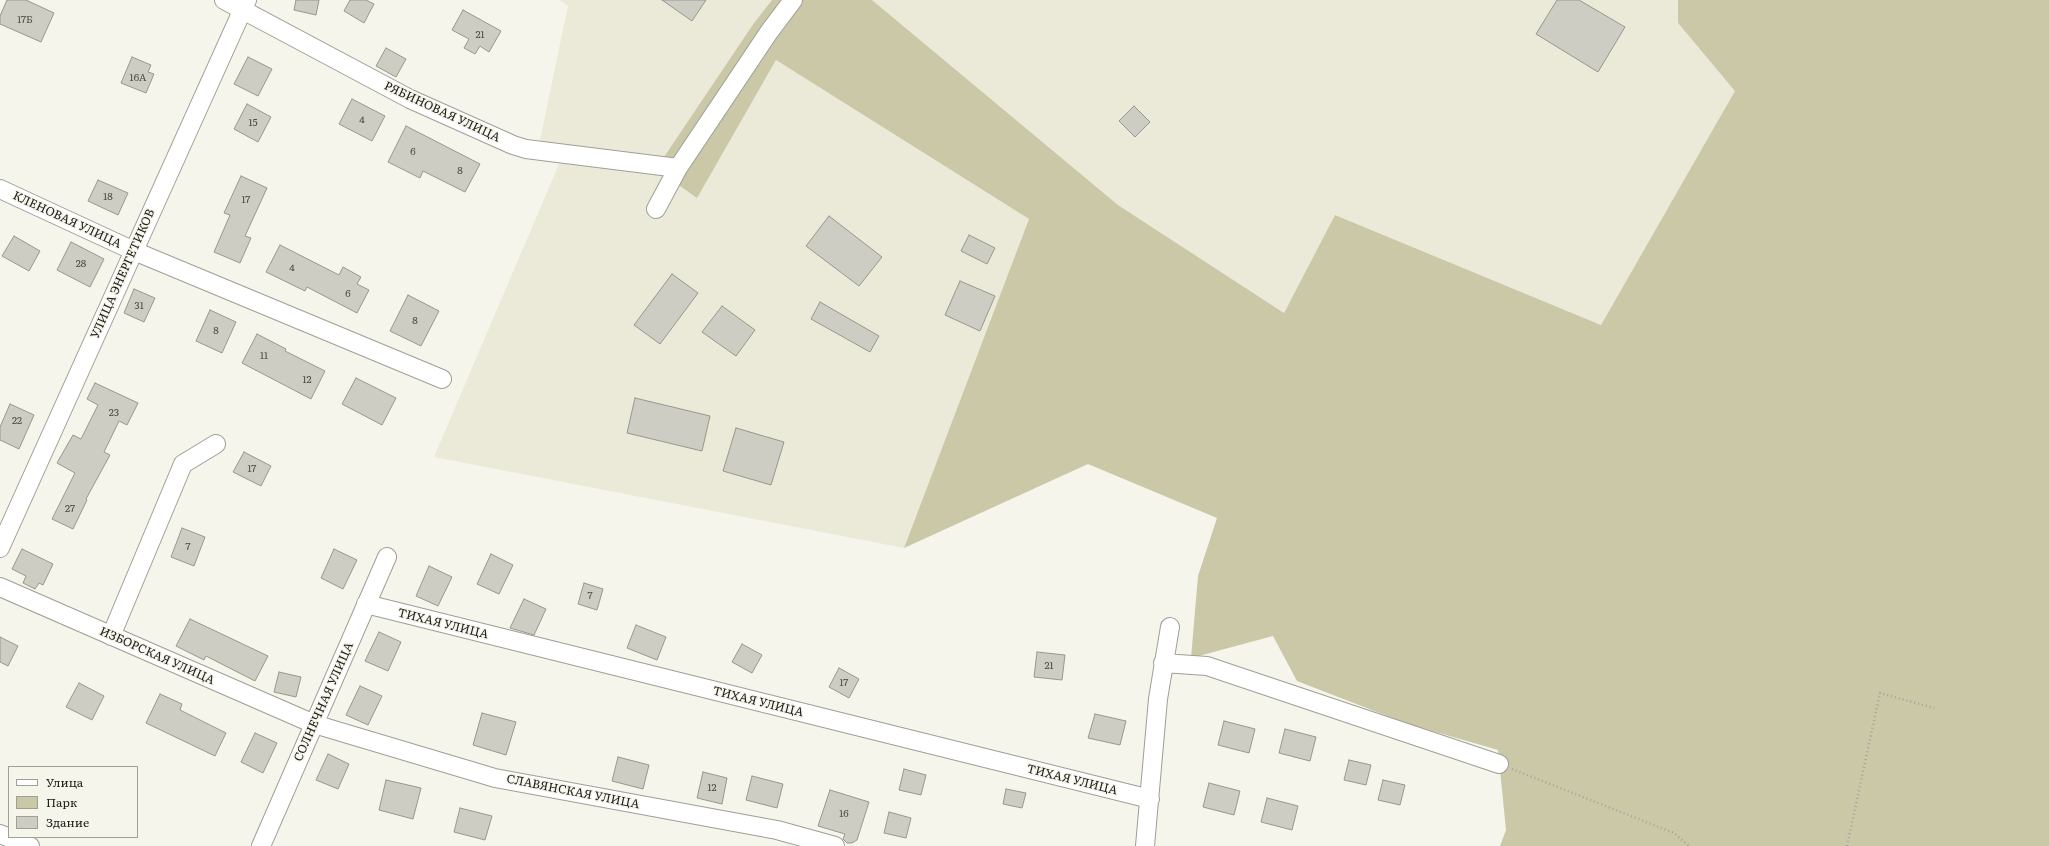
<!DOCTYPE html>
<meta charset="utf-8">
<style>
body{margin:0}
#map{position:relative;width:2049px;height:846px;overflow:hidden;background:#f5f5eb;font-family:Literata,serif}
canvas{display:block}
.legend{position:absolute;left:8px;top:766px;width:130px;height:72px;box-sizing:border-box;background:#f5f5eb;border:1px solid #a0a099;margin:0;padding:5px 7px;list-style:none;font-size:12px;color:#21201d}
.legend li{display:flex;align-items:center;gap:8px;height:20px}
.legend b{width:20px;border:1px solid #a0a099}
</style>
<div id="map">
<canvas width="2049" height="846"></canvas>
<ul class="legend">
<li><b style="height:5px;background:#fff"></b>Улица</li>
<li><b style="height:11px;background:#cac8a6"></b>Парк</li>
<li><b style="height:11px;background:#cecdc4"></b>Здание</li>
</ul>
</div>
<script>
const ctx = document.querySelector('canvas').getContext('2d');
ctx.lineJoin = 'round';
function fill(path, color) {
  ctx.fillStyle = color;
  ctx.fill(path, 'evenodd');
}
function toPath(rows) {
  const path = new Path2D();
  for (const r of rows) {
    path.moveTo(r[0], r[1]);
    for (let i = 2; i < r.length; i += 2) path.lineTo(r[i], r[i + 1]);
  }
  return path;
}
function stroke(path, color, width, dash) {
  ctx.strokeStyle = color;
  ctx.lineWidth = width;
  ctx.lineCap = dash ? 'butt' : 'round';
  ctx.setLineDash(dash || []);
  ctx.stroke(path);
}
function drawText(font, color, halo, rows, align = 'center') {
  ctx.font = font + ' Literata,serif';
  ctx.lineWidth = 3;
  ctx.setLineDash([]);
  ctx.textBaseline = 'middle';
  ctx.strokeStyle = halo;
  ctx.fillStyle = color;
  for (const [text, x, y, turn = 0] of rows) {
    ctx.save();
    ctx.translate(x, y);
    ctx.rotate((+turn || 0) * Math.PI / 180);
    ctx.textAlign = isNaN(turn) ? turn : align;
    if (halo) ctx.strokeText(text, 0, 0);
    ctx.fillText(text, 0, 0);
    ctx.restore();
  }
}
fill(toPath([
 [560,0,772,0,754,23,696,198,776,60,1029,219,904,548,434,457,559,164,540,140,568,6],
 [872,0,1678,0,1678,23,1736,91,1601,325,1335,215,1284,313,1118,205]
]), '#ebead9');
fill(toPath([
 [772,0,872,0,1118,205,1284,313,1335,215,1601,325,1735,91,1678,23,1678,0,2049,0,2049,846,1500,846,1506,830,1498,750,1408,724,1297,681,1273,636,1191,658,1198,576,1217,518,1088,464,904,548,1029,219,776,60,697,198,656,169,754,23]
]), '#cac8a6');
const building = toPath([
 [7,0,26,0,54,13,41,42,0,24,0,16,7,0],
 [296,0,319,0,316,15,294,10,296,0],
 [350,0,366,0,374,4,364,23,344,11,350,0],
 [662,0,706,0,692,21,662,0],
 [1557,0,1579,0,1625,27,1598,72,1536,34,1557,0],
 [463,10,501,31,489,52,480,46,475,54,464,48,469,39,452,30,463,10],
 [386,48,406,59,396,77,376,66,386,48],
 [132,57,151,65,148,72,154,74,146,93,121,83,132,57],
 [248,57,272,69,258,96,234,84,248,57],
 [352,99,385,116,372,141,339,124,352,99],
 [247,104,271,117,258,142,234,129,247,104],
 [1134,106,1150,122,1135,137,1119,121,1134,106],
 [406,126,480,164,465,192,423,171,420,178,388,162,406,126],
 [241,176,267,188,245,236,251,238,240,263,214,252,230,215,224,213,241,176],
 [98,180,128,193,118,215,88,201,98,180],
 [829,216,882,257,859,286,806,246,829,216],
 [969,235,995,248,987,264,961,251,969,235],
 [14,236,40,251,29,271,2,256,14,236],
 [71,242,104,259,90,287,57,270,71,242],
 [280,245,339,275,343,267,361,277,357,284,369,290,357,313,307,287,305,291,266,272,280,245],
 [672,274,698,293,660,344,634,325,672,274],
 [960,281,995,296,980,331,945,315,960,281],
 [134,289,155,298,144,322,124,313,134,289],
 [408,295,439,311,421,346,390,331,408,295],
 [820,302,879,336,870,352,811,319,820,302],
 [722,306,755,330,736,356,702,332,722,306],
 [210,310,236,322,222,353,196,341,210,310],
 [257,334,286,349,285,351,325,371,311,399,242,363,257,334],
 [356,378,396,398,382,425,342,404,356,378],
 [95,383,138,403,127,425,119,421,104,452,110,455,86,499,87,500,73,529,52,519,75,473,57,463,73,435,81,439,98,405,87,399,95,383],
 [635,398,710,416,702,451,627,433,635,398],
 [10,404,34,415,19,449,0,440,0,427,10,404],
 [736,428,784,442,771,485,723,471,736,428],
 [244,452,271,466,261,486,233,472,244,452],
 [182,528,205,537,194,566,171,557,182,528],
 [22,549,53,564,43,585,39,583,35,589,23,583,26,576,12,569,22,549],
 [334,549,357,560,343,589,321,578,334,549],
 [491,554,513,565,499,594,477,584,491,554],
 [429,566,452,577,438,606,416,596,429,566],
 [584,583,603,589,597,610,578,604,584,583],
 [524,599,546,609,534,635,510,628,524,599],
 [190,619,268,656,255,681,206,656,204,660,176,646,190,619],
 [636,625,666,637,657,660,627,648,636,625],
 [379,632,401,642,388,671,365,661,379,632],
 [0,637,18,646,8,666,0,662,0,637],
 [742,644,762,655,752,673,732,662,742,644],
 [1037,652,1065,655,1062,680,1034,677,1037,652],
 [839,668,859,679,849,698,829,687,839,668],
 [279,672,301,677,296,697,274,692,279,672],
 [79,683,104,696,92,720,66,707,79,683],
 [360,686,382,696,368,725,346,715,360,686],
 [160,694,182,704,180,710,226,733,215,756,146,723,160,694],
 [482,713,516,722,506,755,473,745,482,713],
 [1095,714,1126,721,1120,745,1088,738,1095,714],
 [1224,721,1255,729,1249,753,1218,745,1224,721],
 [1285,729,1316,737,1310,761,1279,753,1285,729],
 [255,733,277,743,263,773,241,762,255,733],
 [328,754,349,764,338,789,316,780,328,754],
 [618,757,649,765,643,789,612,781,618,757],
 [1349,760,1371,765,1366,785,1344,780,1349,760],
 [904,769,926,775,921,795,899,790,904,769],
 [703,772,727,778,722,804,697,798,703,772],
 [752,776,783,784,777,808,746,800,752,776],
 [386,780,421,788,413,819,379,810,386,780],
 [1383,780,1405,785,1400,805,1378,800,1383,780],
 [1209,783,1240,791,1234,815,1203,807,1209,783],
 [1006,789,1026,793,1022,808,1003,804,1006,789],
 [830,790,869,802,857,840,852,843,847,843,843,839,845,834,818,826,830,790],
 [1267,798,1298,806,1292,830,1261,822,1267,798],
 [460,808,492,816,485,840,454,832,460,808],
 [889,812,911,818,906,838,884,833,889,812]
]);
fill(building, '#cecdc4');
stroke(building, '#97978d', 1);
const minor = toPath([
 [224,0,410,99,513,145,526,149,678,168],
 [0,189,134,251,442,379],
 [656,209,678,168,769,32,793,0],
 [0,548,247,0],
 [0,587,314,724,495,778,777,830,835,846],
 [366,604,1150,799],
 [111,636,183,464,216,444],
 [1163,663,1207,666,1499,764],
 [0,834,30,846],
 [261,846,387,557],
 [1145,846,1158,699,1170,627]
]);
stroke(minor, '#a09f96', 20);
stroke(toPath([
 [1512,769,1674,833,1689,846],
 [1847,846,1880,693,1934,708]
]), '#a3a39b', 2.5, [1, 3]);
stroke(minor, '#fff', 18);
drawText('10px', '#4c4b47', null, [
 ["17Б",25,20],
 ["21",480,35],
 ["16А",138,78],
 ["4",362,120],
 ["15",253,123],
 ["6",413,152],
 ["8",460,171],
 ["18",108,197],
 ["17",246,200],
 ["28",81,264],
 ["4",292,268],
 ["6",348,294],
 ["31",139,306],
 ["8",415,321],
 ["8",216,331],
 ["11",264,356],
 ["12",307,380],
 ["23",114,413],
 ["22",17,421],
 ["17",252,469],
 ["27",70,509],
 ["7",188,547],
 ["7",590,596],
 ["21",1049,666],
 ["17",844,683],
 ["12",712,788],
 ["16",844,814]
]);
drawText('12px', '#21201d', '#f5f5eb', [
 ["РЯБИНОВАЯ УЛИЦА",442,112,25],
 ["КЛЕНОВАЯ УЛИЦА",67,220,25],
 ["УЛИЦА ЭНЕРГЕТИКОВ",123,274,-66],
 ["ТИХАЯ УЛИЦА",443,624,14],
 ["ИЗБОРСКАЯ УЛИЦА",157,656,24],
 ["СОЛНЕЧНАЯ УЛИЦА",324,702,-66],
 ["ТИХАЯ УЛИЦА",758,702,14],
 ["ТИХАЯ УЛИЦА",1072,780,14],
 ["СЛАВЯНСКАЯ УЛИЦА",573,792,11]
]);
</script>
